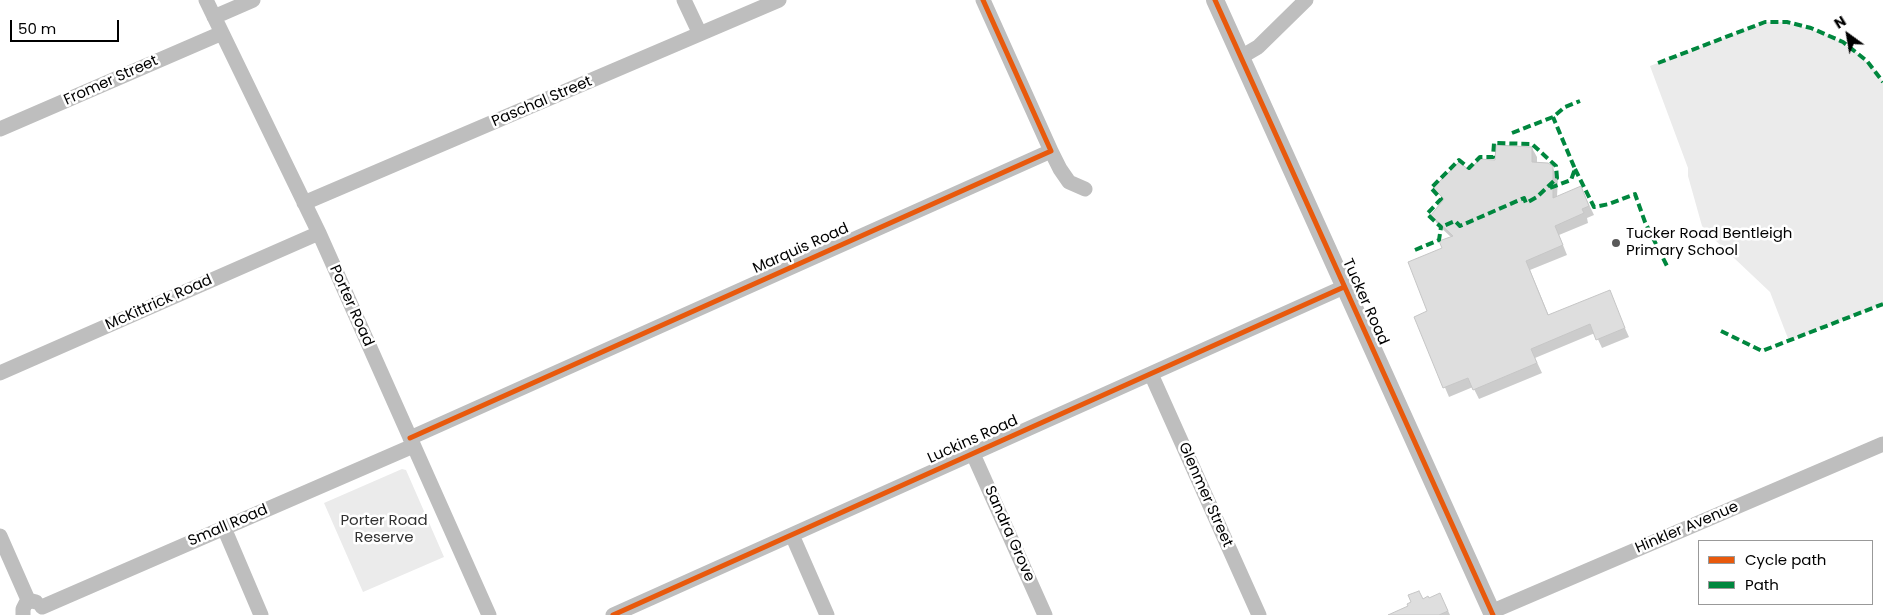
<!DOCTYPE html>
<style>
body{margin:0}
#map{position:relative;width:1883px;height:615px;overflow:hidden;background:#fff;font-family:Poppins,sans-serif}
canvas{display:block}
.legend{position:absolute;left:1698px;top:540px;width:175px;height:65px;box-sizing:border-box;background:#fff;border:1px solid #999;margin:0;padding:6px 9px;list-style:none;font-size:15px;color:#000}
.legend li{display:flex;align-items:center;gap:10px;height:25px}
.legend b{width:25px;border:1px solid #999}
.north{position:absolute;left:1823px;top:10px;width:50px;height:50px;-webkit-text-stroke:4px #fff;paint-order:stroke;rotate:328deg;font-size:14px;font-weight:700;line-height:20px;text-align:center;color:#000}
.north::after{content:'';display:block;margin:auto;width:18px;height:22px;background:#000;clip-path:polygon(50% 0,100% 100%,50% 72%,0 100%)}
.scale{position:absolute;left:10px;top:20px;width:109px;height:22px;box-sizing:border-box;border:2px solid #000;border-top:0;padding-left:6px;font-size:15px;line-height:18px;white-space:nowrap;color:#000;-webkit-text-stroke:4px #fff;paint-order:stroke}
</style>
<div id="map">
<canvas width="1883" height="615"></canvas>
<ul class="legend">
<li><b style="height:6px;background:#e8590c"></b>Cycle path</li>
<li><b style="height:6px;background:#00873e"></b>Path</li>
</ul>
<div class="north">N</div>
<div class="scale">50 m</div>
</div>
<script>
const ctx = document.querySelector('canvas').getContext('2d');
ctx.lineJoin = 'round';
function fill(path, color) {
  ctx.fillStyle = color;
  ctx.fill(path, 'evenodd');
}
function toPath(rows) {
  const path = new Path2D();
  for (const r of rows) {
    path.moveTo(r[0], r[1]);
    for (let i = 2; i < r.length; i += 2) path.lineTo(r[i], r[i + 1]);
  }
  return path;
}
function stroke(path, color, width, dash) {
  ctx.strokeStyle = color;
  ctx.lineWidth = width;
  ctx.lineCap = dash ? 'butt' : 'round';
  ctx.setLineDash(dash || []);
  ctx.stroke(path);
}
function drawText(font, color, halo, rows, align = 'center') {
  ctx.font = font + ' Poppins,sans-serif';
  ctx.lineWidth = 5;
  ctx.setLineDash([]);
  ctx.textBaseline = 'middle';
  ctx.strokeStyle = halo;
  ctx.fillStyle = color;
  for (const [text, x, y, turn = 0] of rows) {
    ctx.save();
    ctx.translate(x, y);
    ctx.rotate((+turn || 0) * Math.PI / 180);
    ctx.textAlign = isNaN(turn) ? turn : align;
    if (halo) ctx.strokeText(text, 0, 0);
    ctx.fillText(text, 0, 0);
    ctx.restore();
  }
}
fill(toPath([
 [1765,22,1787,22,1832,36,1856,52,1876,71,1883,82,1883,304,1789,341,1770,292,1716,241,1702,226,1688,176,1688,168,1650,66],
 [402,469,406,470,444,557,363,592,324,503]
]), '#ebebeb');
fill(toPath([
 [1532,148,1537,157,1537,164,1552,167,1558,177,1557,197,1581,188,1594,215,1587,218,1588,223,1559,235,1567,255,1530,270,1549,316,1609,292,1629,337,1602,348,1595,333,1535,358,1542,373,1479,399,1473,387,1449,397,1415,317,1429,311,1444,249,1452,238,1438,225,1432,216,1444,201,1435,188,1469,172],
 [1423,600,1445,604,1450,615,1405,615]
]), '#0003');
const building = toPath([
 [1496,145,1532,147,1532,162,1548,163,1553,166,1553,198,1581,186,1589,206,1582,209,1584,213,1555,226,1563,245,1526,261,1548,315,1610,290,1625,328,1596,340,1590,324,1531,349,1537,363,1473,390,1468,378,1443,388,1414,317,1427,311,1408,262,1442,248,1439,241,1453,236,1431,215,1444,199,1433,188,1459,162,1469,170,1480,159,1495,160,1496,145],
 [1419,591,1423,599,1428,596,1429,598,1440,593,1448,611,1439,615,1388,615,1408,606,1407,604,1411,602,1408,595,1419,591]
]);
fill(building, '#dedede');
stroke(building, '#c6c6c6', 1);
stroke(toPath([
 [206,0,319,233,489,615],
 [684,0,700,34],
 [214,17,253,0],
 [1241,57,1258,47,1306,0],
 [0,129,222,33],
 [1051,151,1060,169,1069,182,1085,189],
 [304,203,779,0],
 [0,373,319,233],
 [1151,374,1259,615],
 [410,438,1051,151,983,0],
 [973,454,1045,615],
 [224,528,261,615],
 [792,535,827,615],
 [0,536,29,602],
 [42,607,413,446],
 [1491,612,1883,444],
 [23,615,23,609,26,603,32,601,36,602],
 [613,615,1344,287]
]), '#bebebe', 15);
stroke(toPath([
 [1215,0,1493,615]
]), '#bebebe', 18);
stroke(toPath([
 [1658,63,1765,22,1787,22,1811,28,1843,42,1867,61,1883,82],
 [1512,133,1553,117,1565,107,1580,101],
 [1575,169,1594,207,1609,204,1635,194,1645,222,1668,268],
 [1550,188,1571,180,1575,169,1553,117],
 [1415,250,1439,240,1441,227,1427,214,1441,199,1431,188,1459,160,1469,168,1480,157,1493,157,1494,143,1532,144,1556,166,1557,178,1537,197,1526,203,1524,198,1460,226,1455,221,1441,227],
 [1721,331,1762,351,1883,304]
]), '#00873e', 4, [8, 4]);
stroke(toPath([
 [1215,0,1493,615],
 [410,438,1051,151,983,0],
 [613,615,1344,287]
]), '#e8590c', 5);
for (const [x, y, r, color] of [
 [1616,243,5,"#595959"]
]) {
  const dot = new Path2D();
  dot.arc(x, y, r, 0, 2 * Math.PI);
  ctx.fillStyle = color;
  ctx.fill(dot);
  stroke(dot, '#fff', 2);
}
drawText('15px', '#000', '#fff', [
 ["Fromer Street",111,81,-24],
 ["Paschal Street",542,102,-23],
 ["Marquis Road",801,249,-24],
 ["Tucker Road",1365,302,66],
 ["McKittrick Road",159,303,-24],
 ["Porter Road",351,306,66],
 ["Luckins Road",973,440,-24],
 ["Glenmer Street",1205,495,66],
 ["Small Road",228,526,-23],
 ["Hinkler Avenue",1687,528,-23],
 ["Sandra Grove",1009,534,66]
]);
drawText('15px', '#000', '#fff', [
 ["Tucker Road Bentleigh",1626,234],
 ["Primary School",1626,251]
], 'left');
drawText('15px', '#313131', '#fff', [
 ["Porter Road",384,521],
 ["Reserve",384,538]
]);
</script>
